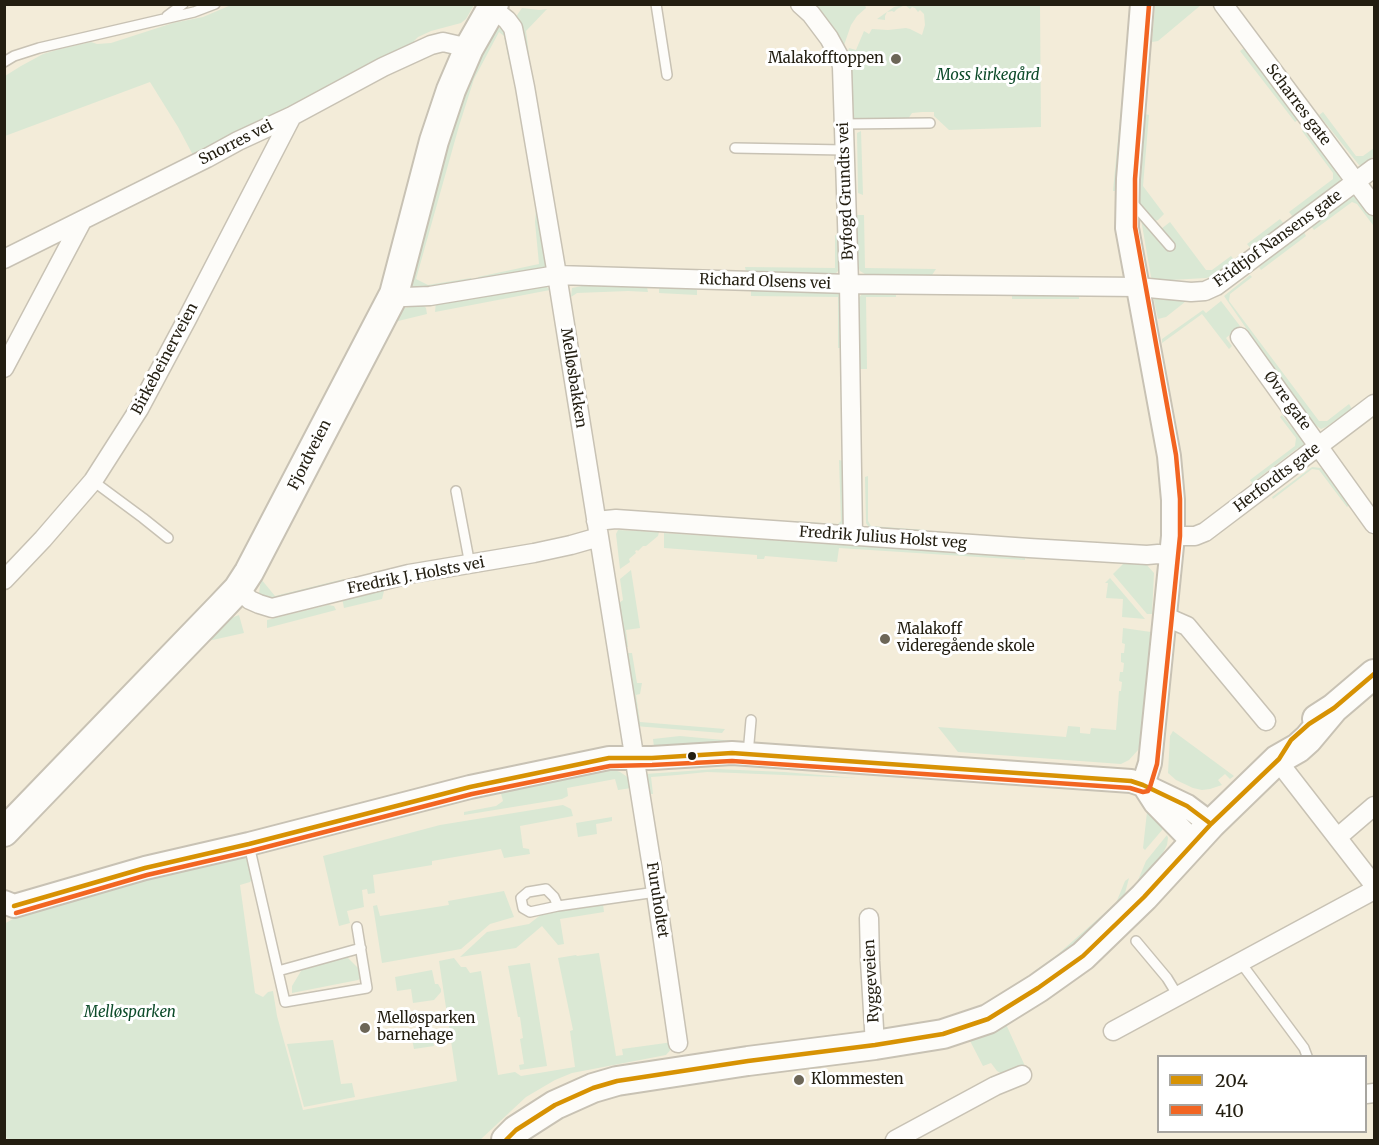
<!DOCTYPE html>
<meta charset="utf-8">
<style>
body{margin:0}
#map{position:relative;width:1379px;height:1145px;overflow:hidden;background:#f3ecd9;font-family:Merriweather,serif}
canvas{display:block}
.frame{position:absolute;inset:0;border:6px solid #231e11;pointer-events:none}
.legend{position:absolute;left:1157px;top:1055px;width:210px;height:78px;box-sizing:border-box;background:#fff;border:2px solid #a7a5a0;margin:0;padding:8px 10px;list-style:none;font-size:18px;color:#231e11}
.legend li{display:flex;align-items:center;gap:12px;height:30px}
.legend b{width:30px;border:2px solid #a7a5a0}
</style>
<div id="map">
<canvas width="1379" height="1145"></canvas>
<div class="frame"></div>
<ul class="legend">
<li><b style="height:8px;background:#d79203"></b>204</li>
<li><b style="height:8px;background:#f26522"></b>410</li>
</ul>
</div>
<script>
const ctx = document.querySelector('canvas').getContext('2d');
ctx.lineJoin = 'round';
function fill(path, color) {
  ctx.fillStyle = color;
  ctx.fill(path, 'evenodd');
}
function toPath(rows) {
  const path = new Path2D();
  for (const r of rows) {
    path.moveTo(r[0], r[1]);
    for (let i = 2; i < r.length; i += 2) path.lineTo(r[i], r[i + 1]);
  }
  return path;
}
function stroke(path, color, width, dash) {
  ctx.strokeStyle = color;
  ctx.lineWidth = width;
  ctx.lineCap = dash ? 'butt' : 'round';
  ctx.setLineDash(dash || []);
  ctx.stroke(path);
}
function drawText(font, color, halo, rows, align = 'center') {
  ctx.font = font + ' Merriweather,serif';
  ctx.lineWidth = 6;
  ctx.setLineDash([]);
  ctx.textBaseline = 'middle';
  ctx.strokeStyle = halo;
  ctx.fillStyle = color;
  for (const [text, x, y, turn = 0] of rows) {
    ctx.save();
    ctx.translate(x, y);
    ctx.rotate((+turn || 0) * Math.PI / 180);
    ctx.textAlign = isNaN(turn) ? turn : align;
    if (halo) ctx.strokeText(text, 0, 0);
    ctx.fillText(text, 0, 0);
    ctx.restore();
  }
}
fill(toPath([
 [231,5,474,5,466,19,461,23,431,31,418,37,415,40,412,45,194,157,178,127,150,82,5,136,5,76,21,66,43,54,60,49,91,42,97,44,111,43,173,23,203,17],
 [807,5,865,5,866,8,857,16,851,25,842,51],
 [903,5,1040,5,1041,127,949,130,934,116,934,112,922,112,912,113,908,119,853,119,848,73,852,73,847,55,849,48,856,50,864,31,869,34,872,29,888,30,906,28,910,29,922,35,925,25,924,14,920,10,918,12,915,8,912,7,910,9,905,5,897,9,894,12,892,11,887,12,885,16,885,20,877,19,894,7],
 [1155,5,1155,4,1201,5,1158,41,1152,42],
 [522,8,539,10,547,9,526,31,532,79,515,18],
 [505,26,513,58,509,61,504,36,499,32,474,79,459,126,416,279,428,285,471,278,472,282,426,290,414,288,411,286,411,281,454,118,476,61,497,28,502,28],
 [1247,46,1301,118,1295,122,1240,51],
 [1125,66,1130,66,1118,187,1116,191,1113,191],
 [1323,112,1356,156,1363,156,1374,148,1374,156,1362,165,1359,165,1319,115],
 [1145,114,1149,115,1143,186,1164,214,1158,220,1155,221,1139,202],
 [1307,127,1341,171,1341,178,1339,184,1293,217,1289,212,1333,179,1333,173,1302,131],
 [861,131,863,195,858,193,857,133],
 [1356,195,1361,200,1374,219,1374,224,1373,225,1357,204,1352,202,1314,230,1311,226,1351,196],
 [537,196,547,264,545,267,479,280,478,277,539,264,535,222],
 [853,215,864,215,865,268,936,269,932,275,865,274,860,271,857,265],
 [1141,219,1161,229,1170,222,1206,270,1212,270,1231,256,1235,261,1217,275,1206,278,1154,281,1151,277],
 [1280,219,1285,225,1252,250,1247,244],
 [1304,232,1306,236,1261,270,1259,267],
 [835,235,839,236,840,269,836,273,807,276,746,272,745,267,835,268],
 [1250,275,1252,277,1230,294,1229,301,1319,421,1327,421,1349,404,1352,409,1326,427,1321,429,1315,425,1257,347,1244,335,1248,331,1224,296],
 [543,283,550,290,435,312,436,302],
 [582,286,647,287,648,292,628,291,577,293,571,297,572,288],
 [662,286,695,288,697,290,697,295,659,293,659,289],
 [752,289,842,291,845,348,838,348,838,297,751,296,751,291],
 [866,291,896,292,896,297,866,297,867,369,859,369,858,299,862,294],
 [1012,295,1079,295,1079,299,1012,299],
 [1153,296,1190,298,1166,317,1158,319],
 [1221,301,1240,326,1226,338,1232,346,1229,349,1202,314,1162,343,1162,339,1203,310,1206,313],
 [422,304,426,308,427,314,394,322,401,309],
 [1282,415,1298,435,1301,432,1308,443,1300,450,1298,448,1252,483,1250,480,1295,446,1296,438,1280,417],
 [839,460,844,461,844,516,846,524,843,527,791,524,792,521,838,524,841,521],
 [1312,467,1321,468,1349,505,1347,507,1319,470,1312,469,1273,499,1272,497],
 [868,476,868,521,871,526,927,530,927,533,870,529,866,523,865,477],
 [618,530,659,532,658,536,646,546,643,546,638,551,637,550,635,551,636,553,629,559,630,562,620,569,616,534],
 [664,533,1025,557,1025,560,839,548,837,562,765,556,764,559,757,559,757,555,664,548],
 [1123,564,1146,564,1154,573,1152,614,1147,614,1113,574],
 [631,570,640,628,626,630,628,647,622,647,615,606,623,600,620,579],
 [1110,578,1145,619,1122,617,1123,599,1106,598,1108,583,1105,583],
 [261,579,275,596,344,579,345,582,273,600,263,597,259,593],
 [381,588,384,591,382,599,344,608,342,598],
 [328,605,334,606,336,610,267,628,267,620],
 [239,615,244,633,208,641,223,625,231,618],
 [1123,628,1151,632,1141,740,1138,750,1129,760,1121,764,958,752,938,727,1066,737,1068,726,1080,727,1080,733,1090,734,1091,728,1116,730,1119,691,1121,691,1122,682,1119,681,1120,672,1123,672,1124,663,1121,662,1121,653,1124,653,1125,644,1122,643],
 [623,653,632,653,637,683,642,683,640,694,636,695,640,722,725,729,722,733,635,726],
 [1173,731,1234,776,1230,779,1225,774,1218,780,1222,785,1210,789,1202,790,1193,788,1176,780,1168,773,1170,736],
 [680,736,734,741,734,743,654,747,653,739],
 [611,769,620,772,626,776,632,783,631,788,618,790,615,779,567,788,568,796,562,799,464,815,464,812,496,806,503,801,500,790],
 [717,769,784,772,857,778,735,773,707,772,677,775,651,777,653,794,649,794,645,774],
 [563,805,571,809,573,816,520,826,523,848,529,849,530,854,504,858,501,849,432,861,432,865,373,875,375,893,368,894,367,889,362,890,364,907,347,911,350,923,339,926,323,856,440,825],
 [1149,810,1162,825,1163,829,1145,850,1143,848,1147,812],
 [612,817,612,821,596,824,597,834,578,837,576,823],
 [1167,835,1168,838,1167,845,1163,853,1133,892,1146,861],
 [245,856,253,878,250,882,240,885,255,993,263,997,268,992,273,991,277,1016,303,1110,457,1081,439,961,454,958,461,967,466,967,470,973,481,971,498,1075,515,1072,521,1076,575,1067,570,1031,573,1030,558,958,576,955,577,956,599,953,616,1056,623,1055,622,1049,644,1046,673,1042,673,1047,666,1055,572,1073,555,1080,526,1097,480,1140,8,1140,4,1133,4,924,29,910,72,893],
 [1129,878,1124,897,1068,950,1036,972,1033,972,1057,955,1116,903,1125,881],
 [504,891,514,917,490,924,461,949,382,963,373,906,377,905,380,916,449,905,448,901],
 [603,904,604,912,560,919,564,944,558,945,542,926,516,948,460,957,487,932,529,924,542,914],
 [347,957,363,973,362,977,358,980,292,993,292,986,304,966],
 [530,963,547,1066,520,1070,519,1065,524,1064,520,1039,523,1038,520,1017,518,1017,508,966],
 [432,970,435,984,438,984,441,989,441,992,434,1000,413,1003,411,989,397,991,395,977],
 [1005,1022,1025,1066,1013,1074,1004,1075,997,1071,991,1063,983,1066,968,1037],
 [431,1031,434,1046,414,1049,411,1034],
 [333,1040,341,1084,352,1083,355,1097,304,1107,287,1044]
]), '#dae8d4');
const service = toPath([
 [656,4,667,75],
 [167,16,183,4],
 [4,62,14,56,39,48,194,12,215,4],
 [844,124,930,123],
 [735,148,844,150],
 [1130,200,1170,246],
 [93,481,143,518,168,538],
 [456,491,470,565],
 [748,754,751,720],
 [249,845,285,1002,367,988,357,927],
 [558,906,554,897,546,889,528,892,521,898,523,908,530,912,558,906,656,892],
 [1136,941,1167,978,1178,996],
 [1241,963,1304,1048,1307,1056],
 [278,971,361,948]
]);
const minor = toPath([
 [800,4,811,14,829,38,840,58,842,67,849,284,853,535],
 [1223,4,1374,206],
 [492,8,507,20,513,28,525,87,557,275,656,892,678,1043],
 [4,259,207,158,238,141,292,116,383,67,431,45,443,42,469,48],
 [394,294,405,297,430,296,557,275,849,284,1138,287,1191,292,1205,291,1216,286,1374,168],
 [1240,337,1374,524],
 [4,368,82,221],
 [596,521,616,519,1029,548,1147,555,1158,554,1170,556],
 [1173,536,1195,536,1205,532,1374,404],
 [4,580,43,539,93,481,139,409,187,319,292,116],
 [238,589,250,600,259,604,272,608,409,574,534,553,571,545,599,537],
 [1164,616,1187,626,1266,721],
 [1277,760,1374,885],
 [1338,837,1374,806],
 [869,918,870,961,875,1045],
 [1113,1031,1374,890],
 [1366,1094,1374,1093],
 [895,1140,995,1086,1022,1075]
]);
const tertiary = toPath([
 [1142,4,1128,179,1127,228,1169,456,1173,500,1173,536,1150,763,1143,785],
 [1146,789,1155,803,1193,842],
 [4,902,14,906,145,868,249,844,470,787,609,758,652,758,732,753,1131,781,1143,785,1187,806,1211,824]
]);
const primary = toPath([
 [1317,719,1334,708,1374,674],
 [4,832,221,607,238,589,249,572,394,294,434,141,451,90,469,48,494,4],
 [506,1140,516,1130,555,1105,593,1088,617,1081,748,1061,875,1045,943,1034,988,1019,1038,988,1083,956,1144,897,1211,824,1277,760,1298,748,1308,739,1334,708]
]);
stroke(service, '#c8c2b4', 12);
stroke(minor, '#c8c2b4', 21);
stroke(tertiary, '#c8c2b4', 26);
stroke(primary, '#c8c2b4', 32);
stroke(service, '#fdfcf9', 9);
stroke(minor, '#fdfcf9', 18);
stroke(tertiary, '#fdfcf9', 22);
stroke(primary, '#fdfcf9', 28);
stroke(toPath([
 [14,906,145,868,249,844,470,787,609,758,652,758,732,753,1131,781,1143,785,1187,806,1211,824],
 [506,1140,516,1130,555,1105,593,1088,617,1081,748,1061,875,1045,943,1034,988,1019,1038,988,1083,956,1144,897,1211,824,1279,759,1291,740,1309,724,1334,708,1374,674]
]), '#d79203', 4.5);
stroke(toPath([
 [16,913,147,875,251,851,472,794,610,766,652,765,732,761,1130,788,1143,792,1148,791,1150,787,1157,764,1180,536,1180,499,1176,455,1135,227,1135,179,1149,5]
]), '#f26522', 4.5);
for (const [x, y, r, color] of [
 [896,59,6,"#6c6657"],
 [885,639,6,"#6c6657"],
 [692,756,5,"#231e11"],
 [365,1028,6,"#6c6657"],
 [799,1080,6,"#6c6657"]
]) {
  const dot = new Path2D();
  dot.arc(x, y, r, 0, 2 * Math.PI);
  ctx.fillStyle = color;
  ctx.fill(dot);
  stroke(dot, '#fff', 2);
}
drawText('15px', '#231e11', '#fff', [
 ["Malakofftoppen",884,59,"right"],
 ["Malakoff",897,630],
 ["videregående skole",897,647],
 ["Melløsparken",377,1019],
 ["barnehage",377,1036],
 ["Klommesten",811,1080]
], 'left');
drawText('italic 15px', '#0d4b2a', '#fff', [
 ["Moss kirkegård",988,76],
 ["Melløsparken",130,1013]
]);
drawText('15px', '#231e11', '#fff', [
 ["Scharres gate",1298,105,53],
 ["Snorres vei",236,143,-27],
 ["Byfogd Grundts vei",846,191,-92],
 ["Fridtjof Nansens gate",1278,239,-36],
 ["Richard Olsens vei",765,282,2],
 ["Birkebeinerveien",165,359,-62],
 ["Melløsbakken",573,378,81],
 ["Øvre gate",1287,401,54],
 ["Fjordveien",310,455,-63],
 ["Herfordts gate",1277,478,-37],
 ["Fredrik Julius Holst veg",883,538,4],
 ["Fredrik J. Holsts vei",416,576,-11],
 ["Furuholtet",657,900,81],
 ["Ryggeveien",872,981,-93]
]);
</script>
